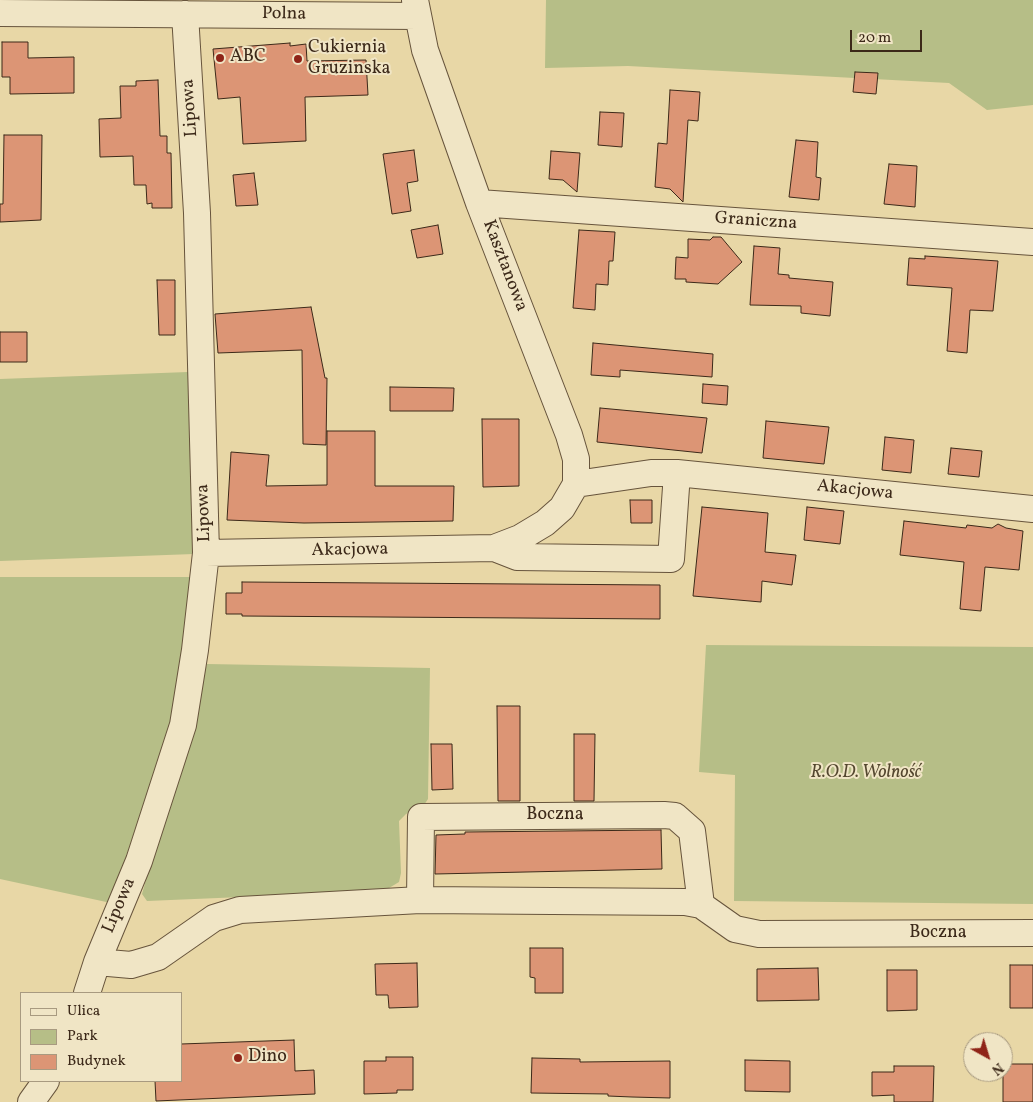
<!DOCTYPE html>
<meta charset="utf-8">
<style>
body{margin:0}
#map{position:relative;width:1033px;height:1102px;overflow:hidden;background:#e8d7a6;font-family:Vollkorn,serif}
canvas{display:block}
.legend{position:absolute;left:20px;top:992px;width:162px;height:90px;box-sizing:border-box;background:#f0e5c5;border:1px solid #a89a80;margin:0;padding:6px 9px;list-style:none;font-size:15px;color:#3c2919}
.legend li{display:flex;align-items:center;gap:10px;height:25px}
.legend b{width:25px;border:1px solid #a89a80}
.north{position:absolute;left:963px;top:1032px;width:50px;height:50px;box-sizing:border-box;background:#f0e5c5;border:1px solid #a89a80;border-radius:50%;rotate:141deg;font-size:14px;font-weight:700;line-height:20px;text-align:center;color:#3c2919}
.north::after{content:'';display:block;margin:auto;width:18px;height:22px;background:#8f2418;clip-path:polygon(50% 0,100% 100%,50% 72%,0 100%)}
.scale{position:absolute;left:850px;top:30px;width:72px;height:22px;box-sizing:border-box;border:2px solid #3c2919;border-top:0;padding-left:6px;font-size:15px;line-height:18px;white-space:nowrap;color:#3c2919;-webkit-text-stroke:4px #f0e5c5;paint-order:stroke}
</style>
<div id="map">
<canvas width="1033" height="1102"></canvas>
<ul class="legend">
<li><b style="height:6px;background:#f0e5c5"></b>Ulica</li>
<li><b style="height:14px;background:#b6be87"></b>Park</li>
<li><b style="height:14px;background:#dc9575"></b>Budynek</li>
</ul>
<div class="north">N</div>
<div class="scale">20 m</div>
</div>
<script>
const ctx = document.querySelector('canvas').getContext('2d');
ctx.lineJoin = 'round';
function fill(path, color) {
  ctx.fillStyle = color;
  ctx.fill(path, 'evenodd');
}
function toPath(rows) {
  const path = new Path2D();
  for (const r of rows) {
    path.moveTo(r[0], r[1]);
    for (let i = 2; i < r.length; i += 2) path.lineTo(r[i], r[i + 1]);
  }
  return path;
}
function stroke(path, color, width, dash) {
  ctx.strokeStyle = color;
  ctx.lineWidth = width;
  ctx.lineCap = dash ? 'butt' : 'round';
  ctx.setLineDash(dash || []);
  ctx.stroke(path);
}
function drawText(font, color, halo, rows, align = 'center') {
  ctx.font = font + ' Vollkorn,serif';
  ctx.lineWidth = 4;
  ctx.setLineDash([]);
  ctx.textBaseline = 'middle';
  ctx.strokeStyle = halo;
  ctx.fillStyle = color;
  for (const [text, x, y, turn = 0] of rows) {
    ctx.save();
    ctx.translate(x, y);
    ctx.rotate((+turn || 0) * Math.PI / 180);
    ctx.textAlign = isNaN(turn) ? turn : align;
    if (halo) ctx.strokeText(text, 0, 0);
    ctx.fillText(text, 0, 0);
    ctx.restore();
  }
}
fill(toPath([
 [546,0,1033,0,1033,105,987,110,949,83,628,66,545,68],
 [188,372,194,554,0,561,0,379],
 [0,577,194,577,173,713,111,903,0,879],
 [706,645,1033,647,1033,904,734,901,735,775,699,772],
 [207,664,430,668,428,799,424,805,406,814,399,821,401,873,399,882,384,891,147,901,142,894]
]), '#b6be87');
const building = toPath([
 [2,42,28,42,28,58,74,57,74,93,10,94,10,77,2,77,2,42],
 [290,43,290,46,306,44,307,61,366,60,368,95,305,97,306,141,243,144,240,97,218,99,213,49,290,43],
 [855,72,878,73,876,94,853,92,855,72],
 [158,80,160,136,167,136,167,153,171,153,172,208,152,208,152,203,147,204,146,185,134,185,133,156,100,157,99,119,121,118,120,86,136,86,136,81,158,80],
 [670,90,700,92,698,121,688,120,683,202,670,189,655,187,658,143,667,144,670,90],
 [600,112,624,113,622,147,598,145,600,112],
 [4,135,42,135,41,220,0,222,0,204,3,204,4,135],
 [796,140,818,142,816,177,821,178,819,200,789,197,796,140],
 [414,150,418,181,407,183,411,211,392,214,383,154,414,150],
 [551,151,580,153,577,192,563,180,549,179,551,151],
 [889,164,917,166,915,207,884,204,889,164],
 [254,173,258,205,236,206,233,175,254,173],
 [438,225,443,254,417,258,411,230,438,225],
 [579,230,615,232,613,261,609,261,608,285,596,284,595,310,573,308,579,230],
 [713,237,721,237,742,262,718,284,686,282,686,279,675,279,676,257,688,258,688,239,710,240,713,237],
 [754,246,780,248,778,274,789,275,789,278,833,282,830,316,801,313,801,306,750,305,754,246],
 [925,256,998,261,993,311,970,310,967,353,947,351,952,288,907,285,909,258,925,259,925,256],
 [157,280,175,280,175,335,159,335,157,280],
 [311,307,325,378,327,378,326,445,303,444,302,350,218,353,215,314,311,307],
 [0,332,27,332,27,362,0,362,0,332],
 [593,343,713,354,712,377,620,370,620,377,591,375,593,343],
 [703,384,728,386,727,405,702,403,703,384],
 [390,387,454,388,453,411,390,411,390,387],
 [600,408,707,418,702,453,597,442,600,408],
 [482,419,519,419,519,486,483,487,482,419],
 [766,421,829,427,824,464,763,458,766,421],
 [327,431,375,431,375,486,454,486,453,521,304,523,227,520,231,452,269,455,266,486,327,485,327,431],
 [885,437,914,440,911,473,882,470,885,437],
 [951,448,982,451,979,477,948,474,951,448],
 [630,500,652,500,652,523,631,523,630,500],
 [702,507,768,513,765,552,796,555,792,585,762,581,761,602,693,596,702,507],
 [807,507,844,511,840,544,804,540,807,507],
 [904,521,966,528,967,525,992,528,998,524,1006,528,1023,531,1019,570,985,567,981,611,960,609,964,562,900,555,904,521],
 [242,582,660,585,660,619,242,616,242,614,226,614,226,593,242,593,242,582],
 [497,706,520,706,520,801,498,801,497,706],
 [574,734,595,734,594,801,574,801,574,734],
 [431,744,452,744,453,789,432,790,431,744],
 [661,830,662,869,435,874,436,835,465,834,465,832,661,830],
 [530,948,563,948,563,993,535,993,535,978,530,977,530,948],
 [417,963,418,1007,389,1008,388,995,376,995,375,964,417,963],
 [1010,965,1033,965,1033,1008,1010,1008,1010,965],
 [818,968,819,1000,757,1001,757,969,818,968],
 [887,970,917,970,917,1010,887,1011,887,970],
 [294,1040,295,1071,314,1070,315,1094,156,1101,155,1081,181,1081,181,1044,294,1040],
 [386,1057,413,1057,413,1090,397,1090,397,1093,364,1094,364,1061,386,1061,386,1057],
 [532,1058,580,1059,580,1062,670,1061,670,1098,632,1097,608,1096,608,1094,531,1093,532,1058],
 [745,1060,790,1061,790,1092,745,1091,745,1060],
 [1003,1064,1033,1064,1033,1102,1003,1102,1003,1064],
 [894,1066,934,1066,933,1102,894,1102,894,1095,872,1096,872,1072,894,1072,894,1066]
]);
fill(building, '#dc9575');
stroke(building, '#3c2919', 1);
const street = toPath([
 [0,13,418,16],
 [479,203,1033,242],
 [576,484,651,473,677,473,1033,509],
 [494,548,517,557,671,559,677,473],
 [206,553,494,548,520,538,545,523,562,508,576,484,576,459,569,435,479,203,425,50,415,0],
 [420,900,421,817,664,815,675,816,692,831,701,905],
 [97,962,131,965,158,957,214,918,240,910,420,900,685,902,701,905,735,929,759,934,1033,933],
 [87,993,97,962,139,861,183,725,195,650,206,553,197,213,185,14],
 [31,1102,46,1081]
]);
stroke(street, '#67543c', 28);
stroke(street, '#f0e5c5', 26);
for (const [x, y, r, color] of [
 [220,58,5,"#8f2418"],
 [298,59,5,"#8f2418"],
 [238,1058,5,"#8f2418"]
]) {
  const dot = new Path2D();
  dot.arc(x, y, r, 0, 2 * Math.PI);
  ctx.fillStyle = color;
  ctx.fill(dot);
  stroke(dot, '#f0e5c5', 2);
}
drawText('18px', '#3c2919', '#f0e5c5', [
 ["Polna",284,15,1],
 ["Lipowa",191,108,-94],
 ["Graniczna",756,222,4],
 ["Kasztanowa",504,266,69],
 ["Akacjowa",855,491,6],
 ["Lipowa",205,513,-92],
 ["Akacjowa",350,551,-1],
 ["Boczna",555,816],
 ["Lipowa",120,906,-67],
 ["Boczna",938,934]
]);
drawText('18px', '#3c2919', '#f0e5c5', [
 ["Cukiernia",308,49],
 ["Gruzinska",308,70],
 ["ABC",230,58],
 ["Dino",248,1058]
], 'left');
drawText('italic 18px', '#54472f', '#f0e5c5', [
 ["R.O.D. Wolność",866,774]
]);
</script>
